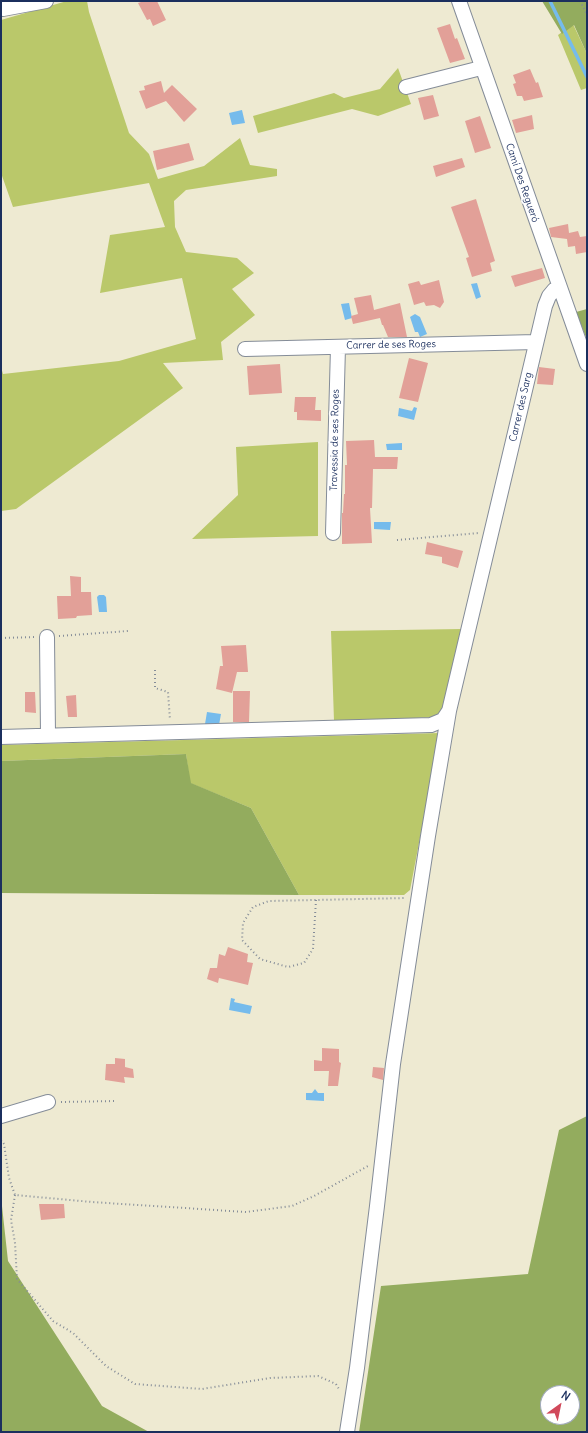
<!DOCTYPE html>
<meta charset="utf-8">
<style>
body{margin:0}
#map{position:relative;width:588px;height:1433px;overflow:hidden;background:#eeead2;font-family:Delius,sans-serif}
canvas{display:block}
.frame{position:absolute;inset:0;border:2px solid #1b2f5e;pointer-events:none}
.north{position:absolute;left:540px;top:1385px;width:40px;height:40px;box-sizing:border-box;background:#fff;border:1px solid #a4acbf;border-radius:50%;rotate:33deg;font-size:11px;font-weight:700;line-height:16px;text-align:center;color:#1b2f5e}
.north::after{content:'';display:block;margin:auto;width:14px;height:18px;background:#d1495b;clip-path:polygon(50% 0,100% 100%,50% 72%,0 100%)}
</style>
<div id="map">
<canvas width="588" height="1433"></canvas>
<div class="frame"></div>
<div class="north">N</div>
</div>
<script>
const ctx = document.querySelector('canvas').getContext('2d');
ctx.lineJoin = 'round';
function fill(path, color) {
  ctx.fillStyle = color;
  ctx.fill(path, 'evenodd');
}
function toPath(rows) {
  const path = new Path2D();
  for (const r of rows) {
    path.moveTo(r[0], r[1]);
    for (let i = 2; i < r.length; i += 2) path.lineTo(r[i], r[i + 1]);
  }
  return path;
}
function stroke(path, color, width, dash) {
  ctx.strokeStyle = color;
  ctx.lineWidth = width;
  ctx.lineCap = dash ? 'butt' : 'round';
  ctx.setLineDash(dash || []);
  ctx.stroke(path);
}
function drawText(font, color, halo, rows, align = 'center') {
  ctx.font = font + ' Delius,sans-serif';
  ctx.lineWidth = 3.5;
  ctx.setLineDash([]);
  ctx.textBaseline = 'middle';
  ctx.strokeStyle = halo;
  ctx.fillStyle = color;
  for (const [text, x, y, turn = 0] of rows) {
    ctx.save();
    ctx.translate(x, y);
    ctx.rotate((+turn || 0) * Math.PI / 180);
    ctx.textAlign = isNaN(turn) ? turn : align;
    if (halo) ctx.strokeText(text, 0, 0);
    ctx.fillText(text, 0, 0);
    ctx.restore();
  }
}
fill(toPath([
 [67,1,87,1,89,12,129,133,149,154,158,179,204,166,240,138,250,165,277,169,277,176,186,190,174,201,175,227,186,252,237,258,254,273,232,289,255,315,221,342,223,360,163,363,183,388,16,509,1,511,1,367,3,374,119,361,196,339,182,278,100,293,110,235,165,227,149,183,13,207,1,173,1,20],
 [573,24,587,54,587,88,581,90,558,35],
 [398,68,411,104,378,116,352,109,258,133,253,116,334,93,344,98,380,89],
 [318,442,318,536,192,539,238,495,236,447],
 [462,629,441,717,334,721,331,631],
 [440,733,410,890,404,895,299,895,251,808,190,783,186,754,1,761,1,745]
]), '#bac86a');
fill(toPath([
 [542,1,587,1,587,54,574,25,562,34],
 [587,309,587,340,576,312],
 [186,754,191,783,251,808,299,895,1,893,1,761],
 [587,1116,587,1432,359,1432,381,1286,528,1274,559,1130],
 [548,1393,572,1393,572,1417,548,1417],
 [1,1197,8,1261,102,1406,149,1432,1,1432]
]), '#93ac5e');
fill(toPath([
 [242,110,245,123,232,125,229,113],
 [477,283,481,297,476,299,471,284],
 [349,303,352,318,345,320,341,304],
 [415,314,420,317,427,334,420,337,418,332,415,332,410,317],
 [414,407,417,408,414,420,398,416,399,408,412,411],
 [402,443,402,450,387,450,386,444],
 [374,522,391,522,390,530,374,529],
 [99,595,104,595,106,597,107,612,99,612,97,597],
 [207,712,221,714,219,725,205,724],
 [231,998,235,999,234,1002,252,1006,250,1014,229,1010],
 [315,1089,318,1093,324,1093,324,1101,306,1100,306,1093,312,1093]
]), '#75bbec');
stroke(toPath([
 [550,1,587,77]
]), '#75bbec', 3.5);
fill(toPath([
 [144,1,157,1,166,20,153,26,150,19,147,20,138,3],
 [450,24,455,39,457,38,465,59,450,63,437,28],
 [530,69,536,83,538,82,543,97,524,101,522,96,517,96,513,84,516,83,513,75],
 [161,81,164,93,172,85,197,109,184,122,166,101,146,109,139,91,145,90,144,86],
 [433,95,439,116,424,120,418,98],
 [532,115,534,129,516,133,512,120],
 [480,116,491,148,475,153,465,121],
 [189,143,194,160,157,170,153,151],
 [462,158,465,167,436,177,433,166],
 [476,199,495,261,490,263,492,271,472,277,466,258,469,257,451,207],
 [568,224,569,233,578,231,580,237,587,236,587,252,576,254,575,246,568,247,567,239,551,237,549,228],
 [542,268,545,278,515,287,511,276],
 [439,280,444,302,440,308,434,305,426,306,424,302,414,305,408,284,419,281,421,285],
 [371,295,374,310,400,303,407,337,388,337,383,325,382,325,380,318,353,324,351,316,358,314,354,298],
 [409,358,428,363,418,402,399,398],
 [280,364,282,393,249,395,247,366],
 [539,367,555,369,553,385,537,384],
 [295,397,316,397,315,410,321,410,321,421,297,420,297,412,294,412],
 [374,440,375,457,398,457,397,469,373,469,372,508,370,508,372,543,342,544,342,513,343,513,344,494,345,494,345,465,347,465,346,441],
 [427,542,463,551,458,568,442,563,442,557,425,554],
 [70,576,81,577,81,592,91,592,92,615,77,616,76,618,58,619,57,596,71,596],
 [246,645,248,672,237,672,232,693,216,689,220,666,223,666,221,646],
 [233,691,250,691,249,722,233,722],
 [25,692,35,692,36,713,25,712],
 [76,695,77,717,68,717,66,696],
 [228,947,248,954,247,962,253,963,248,985,219,978,218,983,207,979,210,968,217,968,219,954,225,956],
 [322,1048,339,1049,339,1062,341,1063,338,1086,328,1086,329,1071,314,1071,314,1060,322,1061],
 [115,1058,125,1059,125,1067,133,1069,134,1078,124,1077,125,1083,105,1080,106,1064,115,1064],
 [373,1067,384,1068,383,1080,372,1077],
 [39,1204,64,1204,65,1218,41,1220]
]), '#e2a098');
const minor = toPath([
 [459,1,587,364],
 [1,8,3,9,46,1],
 [406,87,481,68],
 [245,349,536,342],
 [333,533,338,347],
 [47,637,48,735],
 [1,737,431,725,443,720,449,711,545,306,549,296,554,290,559,288],
 [1,1116,48,1102],
 [347,1432,357,1368,377,1206,393,1064,428,836,449,711]
]);
stroke(minor, '#848c98', 16);
stroke(toPath([
 [580,1,587,14],
 [397,540,479,533],
 [59,636,128,631],
 [1,638,35,637],
 [155,670,155,688,168,692,170,720],
 [316,900,313,949,304,963,288,967,260,959,242,940,243,923,253,907,269,901,406,898],
 [61,1102,116,1101],
 [1,1140,4,1144,9,1178,15,1195,92,1202,246,1212,292,1206,314,1196,368,1166],
 [15,1195,11,1220,15,1243,17,1279,53,1321,73,1333,106,1366,135,1384,202,1389,270,1378,318,1376,336,1384,340,1391]
]), '#848c98', 2, [1, 3]);
stroke(minor, '#fff', 14);
drawText('10px', '#1b2f5e', '#fff', [
 ["Camí Des Regueró",522,183,71],
 ["Carrer de ses Roges",391,345,-1],
 ["Carrer des Sarg",521,407,-77],
 ["Travessia de ses Roges",335,440,-89]
]);
</script>
